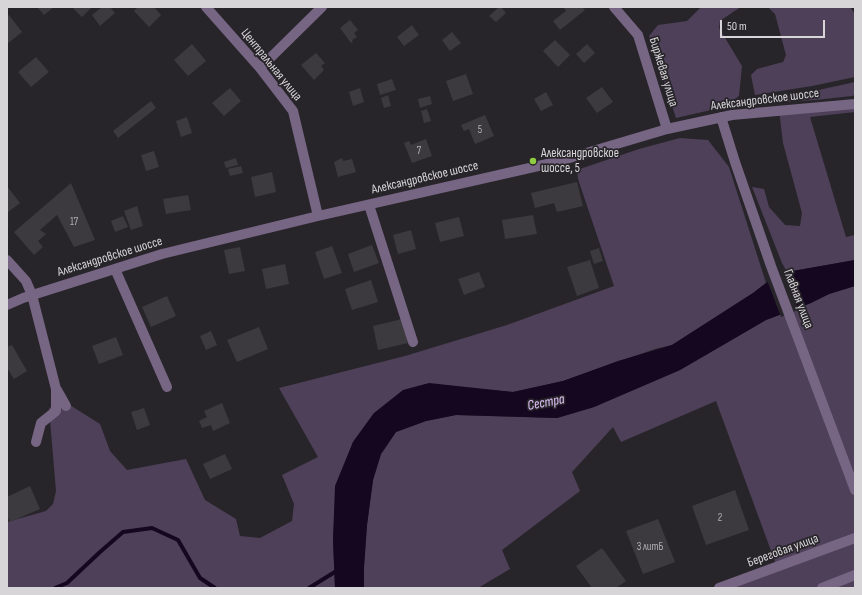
<!DOCTYPE html>
<meta charset="utf-8">
<style>
body{margin:0}
#map{position:relative;width:862px;height:595px;overflow:hidden;background:#28252a;font-family:"Sofia Sans Condensed",sans-serif}
canvas{display:block}
.frame{position:absolute;inset:0;border:8px solid #d7d5d8;pointer-events:none}
.scale{position:absolute;left:720px;top:20px;width:105px;height:18px;box-sizing:border-box;border:2px solid #d7d5d8;border-top:0;padding-left:5px;font-size:12px;line-height:14px;white-space:nowrap;color:#d7d5d8;-webkit-text-stroke:3px #28252a;paint-order:stroke}
</style>
<div id="map">
<canvas width="862" height="595"></canvas>
<div class="frame"></div>
<div class="scale">50 m</div>
</div>
<script>
const ctx = document.querySelector('canvas').getContext('2d');
ctx.lineJoin = 'round';
function fill(path, color) {
  ctx.fillStyle = color;
  ctx.fill(path, 'evenodd');
}
function toPath(rows) {
  const path = new Path2D();
  for (const r of rows) {
    path.moveTo(r[0], r[1]);
    for (let i = 2; i < r.length; i += 2) path.lineTo(r[i], r[i + 1]);
  }
  return path;
}
function stroke(path, color, width, dash) {
  ctx.strokeStyle = color;
  ctx.lineWidth = width;
  ctx.lineCap = dash ? 'butt' : 'round';
  ctx.setLineDash(dash || []);
  ctx.stroke(path);
}
function drawText(font, color, halo, rows, align = 'center') {
  ctx.font = font + ' "Sofia Sans Condensed",sans-serif';
  ctx.lineWidth = 3.5;
  ctx.setLineDash([]);
  ctx.textBaseline = 'middle';
  ctx.strokeStyle = halo;
  ctx.fillStyle = color;
  for (const [text, x, y, turn = 0] of rows) {
    ctx.save();
    ctx.translate(x, y);
    ctx.rotate((+turn || 0) * Math.PI / 180);
    ctx.textAlign = isNaN(turn) ? turn : align;
    if (halo) ctx.strokeText(text, 0, 0);
    ctx.fillText(text, 0, 0);
    ctx.restore();
  }
}
fill(toPath([
 [701,7,741,7,733,12,720,21,719,28,742,66,739,96,724,107,676,118,649,36,658,25,687,21],
 [768,7,850,7,855,14,855,77,812,86,755,95,751,75,757,69,783,62,786,55,775,14],
 [855,82,855,95,852,96,815,100,759,103,757,100,814,91],
 [855,104,855,112,810,117,846,237,855,235,855,260,787,272,782,263,752,187,764,189,769,207,785,225,800,226,802,213,783,143,779,110],
 [680,138,708,140,729,167,766,283,753,293,672,345,655,349,563,381,513,392,479,389,374,413,353,442,336,486,333,540,335,588,7,588,7,522,46,511,53,504,56,491,49,408,65,402,100,424,110,451,127,470,186,459,205,500,236,519,240,536,260,538,292,521,294,504,282,475,318,457,279,388,405,356,507,325,614,286,578,179,577,170,639,149],
 [855,286,855,588,717,588,777,567,716,401,621,442,613,427,572,472,580,491,502,550,510,569,478,588,364,588,364,567,367,525,373,480,381,454,396,432,426,421,456,415,557,418,594,407,680,370,766,320,811,303,829,294]
]), '#4e4059');
fill(toPath([
 [855,260,855,286,829,294,811,303,766,320,680,370,594,407,557,418,456,415,426,421,396,432,381,454,373,480,367,525,364,567,364,588,335,588,333,540,335,486,353,442,374,413,403,390,429,383,513,392,563,381,618,361,672,345,753,293,766,283,787,272]
]), '#15071f');
fill(toPath([
 [783,271,798,310,781,317,767,280]
]), '#28252a');
stroke(toPath([
 [55,588,67,583,100,552,123,532,152,528,178,540,200,578,215,588],
 [309,588,338,570]
]), '#15071f', 4);
fill(toPath([
 [37,7,54,7,44,15],
 [72,7,92,7,82,17],
 [102,7,110,7,115,13,100,26,92,15],
 [138,7,154,7,161,15,149,27,134,11],
 [499,7,501,7,506,13,496,22,489,16],
 [563,7,582,7,585,10,560,30,553,21,566,11],
 [9,15,22,32,7,44,7,16],
 [350,20,358,30,354,33,357,37,352,40,353,42,351,43,340,28],
 [412,25,419,35,404,46,397,37],
 [452,32,461,43,450,51,442,40],
 [555,40,570,55,558,67,543,51],
 [192,44,206,61,188,76,174,60],
 [587,44,595,53,584,63,576,54],
 [316,53,325,63,321,66,324,70,314,80,301,65],
 [36,57,49,72,31,87,18,72],
 [466,74,473,94,453,101,446,81],
 [392,79,396,90,380,95,377,84],
 [602,87,613,102,597,113,586,98],
 [230,88,241,101,224,116,212,103],
 [360,88,364,102,353,106,349,92],
 [546,92,553,105,541,111,534,99],
 [388,95,391,106,384,108,381,98],
 [430,96,432,104,420,108,418,99],
 [151,101,156,108,118,138,113,131],
 [427,109,431,121,424,123,421,111],
 [485,115,494,136,475,144,469,129,464,131,461,125],
 [187,117,192,133,181,137,176,121],
 [426,139,432,156,412,163,404,143,409,141,411,145],
 [154,151,159,167,146,171,141,155],
 [236,158,238,165,226,168,224,162],
 [342,158,343,161,352,159,356,172,338,177,334,162],
 [241,166,243,173,230,176,228,169],
 [272,172,276,192,255,197,251,177],
 [577,182,583,206,557,212,554,203,535,208,531,193],
 [71,183,95,240,74,247,57,215,40,230,46,234,38,241,43,247,34,255,14,232],
 [7,186,20,203,7,213],
 [188,195,191,210,166,214,163,199],
 [137,206,143,226,131,230,124,211],
 [533,215,537,234,505,239,502,220],
 [123,216,128,227,115,232,111,221],
 [459,217,464,236,440,242,435,223],
 [411,230,416,249,398,254,393,235],
 [372,245,379,263,354,272,348,254],
 [332,246,342,273,324,279,315,252],
 [240,247,245,271,229,274,224,250],
 [599,248,603,261,594,264,590,251],
 [590,260,599,288,577,296,567,267],
 [285,264,289,284,266,289,262,269],
 [479,272,485,287,464,295,458,279],
 [371,280,378,302,352,310,345,289],
 [167,296,176,316,151,327,142,307],
 [402,319,408,343,378,350,373,326],
 [259,327,268,349,237,362,227,340],
 [211,331,217,345,206,350,200,336],
 [116,337,123,355,99,364,92,346],
 [12,345,27,371,14,379,7,368,7,347],
 [222,403,230,423,213,431,211,425,202,428,199,421,207,417,204,411],
 [144,408,150,425,137,430,131,412],
 [225,454,232,469,210,479,203,464],
 [30,486,40,509,10,522,7,516,7,497],
 [735,490,749,530,706,545,692,506],
 [658,519,675,562,643,574,626,531],
 [602,548,626,581,616,588,592,588,576,566]
]), '#3c3a3f');
stroke(toPath([
 [206,7,260,68,293,111,318,216],
 [614,7,638,35,667,129],
 [260,68,322,7],
 [721,117,735,162,771,266,855,490],
 [369,205,413,342],
 [7,260,26,281,32,295,56,389,56,411,41,423,36,442],
 [115,269,167,387],
 [7,305,23,298,162,254,318,216,556,162,667,129,732,115,855,104],
 [57,390,66,406],
 [719,588,855,538],
 [822,588,855,575]
]), '#766583', 10);
for (const [x, y, r, color] of [
 [533,161,4,"#91cd40"]
]) {
  const dot = new Path2D();
  dot.arc(x, y, r, 0, 2 * Math.PI);
  ctx.fillStyle = color;
  ctx.fill(dot);
  stroke(dot, '#28252a', 1.5);
}
drawText('11px', '#b0aeb2', null, [
 ["5",480,130],
 ["7",419,151],
 ["17",74,222],
 ["2",720,518],
 ["3 литБ",650,547]
]);
drawText('13px', '#d7d5d8', '#28252a', [
 ["Центральная улица",271,65,51],
 ["Биржевая улица",663,72,73],
 ["Александровское шоссе",765,100,-7],
 ["Александровское шоссе",425,178,-13],
 ["Александровское шоссе",110,257,-17],
 ["Главная улица",798,299,69],
 ["Береговая улица",783,551,-20]
]);
drawText('13px', '#d7d5d8', '#28252a', [
 ["Александровское",541,154],
 ["шоссе, 5",541,169]
], 'left');
drawText('italic 14px', '#e3c4fc', '#28252a', [
 ["Сестра",546,403,-11]
]);
</script>
